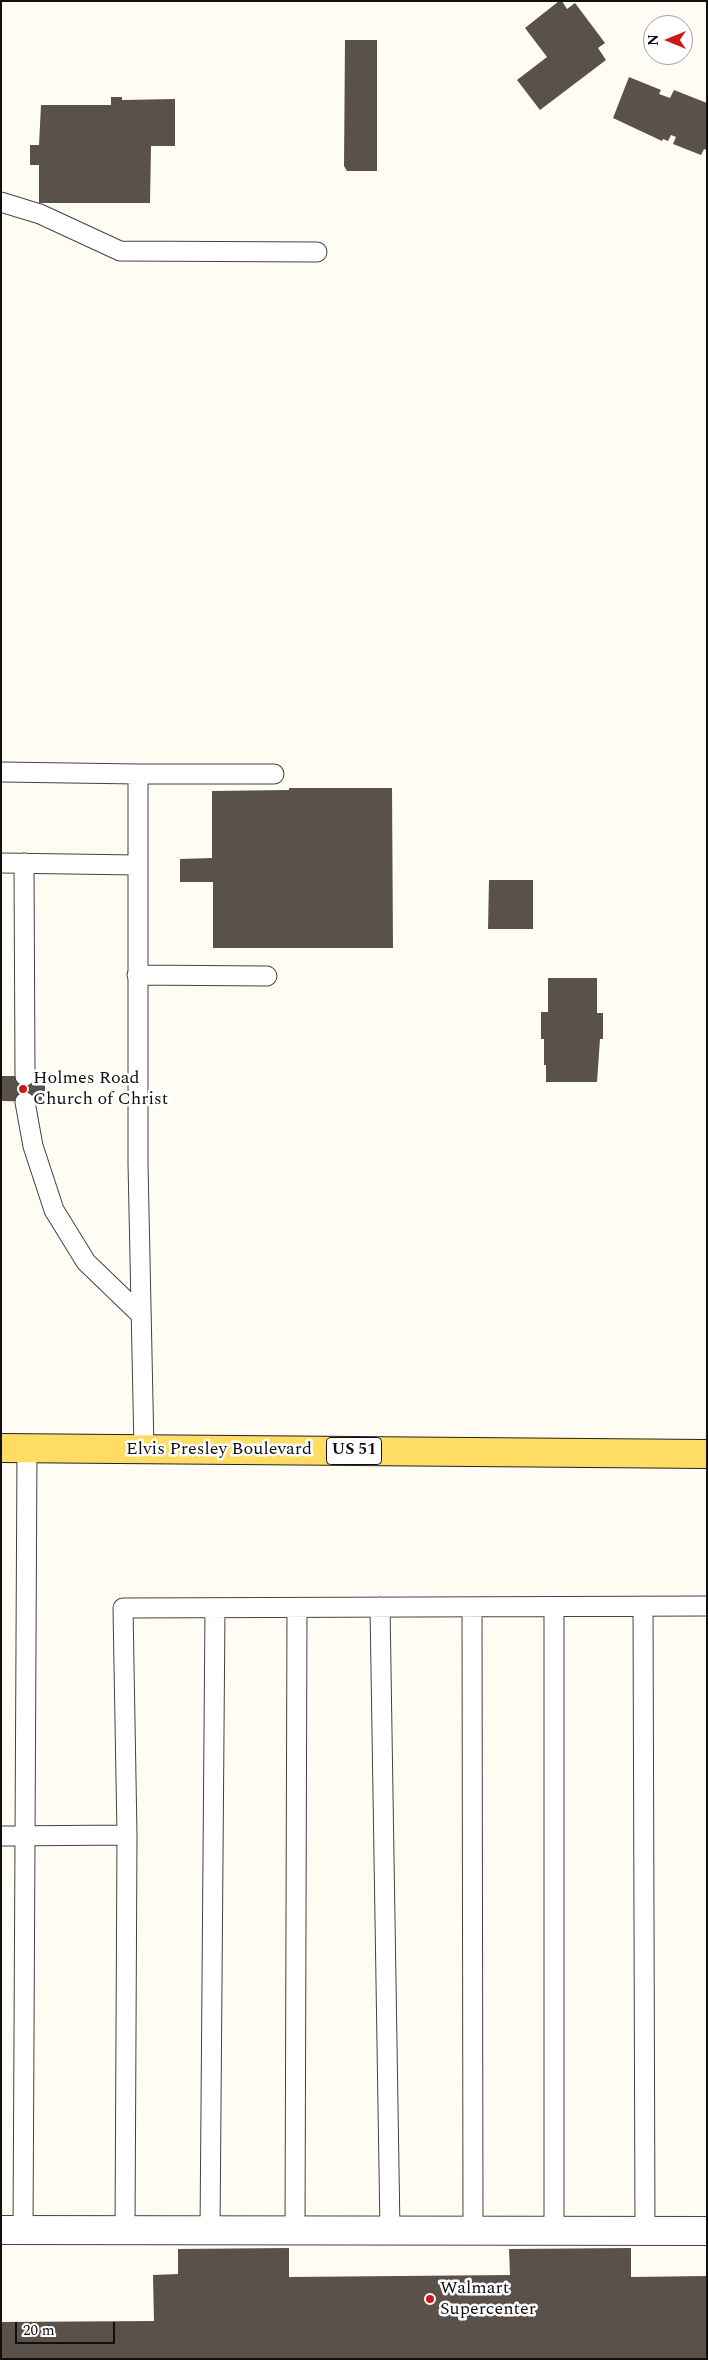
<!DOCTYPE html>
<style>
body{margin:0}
#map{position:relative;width:708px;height:2360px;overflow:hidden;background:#fffdf3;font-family:Spectral,serif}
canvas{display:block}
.frame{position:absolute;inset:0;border:2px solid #101010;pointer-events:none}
.north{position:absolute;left:643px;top:15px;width:50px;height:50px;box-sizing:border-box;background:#fff;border:1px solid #9f9f9f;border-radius:50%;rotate:270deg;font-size:14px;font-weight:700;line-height:20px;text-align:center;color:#101010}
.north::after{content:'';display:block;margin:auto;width:18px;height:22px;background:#d0181d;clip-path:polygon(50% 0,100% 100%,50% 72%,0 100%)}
.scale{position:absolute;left:15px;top:2322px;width:100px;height:22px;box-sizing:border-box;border:2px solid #101010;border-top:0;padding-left:6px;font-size:15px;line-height:18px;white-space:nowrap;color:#101010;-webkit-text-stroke:4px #fff;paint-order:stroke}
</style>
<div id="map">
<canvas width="708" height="2360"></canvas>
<div class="frame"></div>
<div class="north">N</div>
<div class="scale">20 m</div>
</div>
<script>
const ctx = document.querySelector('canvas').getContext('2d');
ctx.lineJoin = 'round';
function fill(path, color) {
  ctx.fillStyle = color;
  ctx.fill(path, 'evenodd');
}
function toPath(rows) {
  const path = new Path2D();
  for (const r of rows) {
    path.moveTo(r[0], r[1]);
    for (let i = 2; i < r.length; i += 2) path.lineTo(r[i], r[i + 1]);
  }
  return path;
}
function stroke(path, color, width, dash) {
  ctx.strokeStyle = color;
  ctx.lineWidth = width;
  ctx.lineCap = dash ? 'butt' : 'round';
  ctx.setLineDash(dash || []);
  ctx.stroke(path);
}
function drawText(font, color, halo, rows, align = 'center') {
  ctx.font = font + ' Spectral,serif';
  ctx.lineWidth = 5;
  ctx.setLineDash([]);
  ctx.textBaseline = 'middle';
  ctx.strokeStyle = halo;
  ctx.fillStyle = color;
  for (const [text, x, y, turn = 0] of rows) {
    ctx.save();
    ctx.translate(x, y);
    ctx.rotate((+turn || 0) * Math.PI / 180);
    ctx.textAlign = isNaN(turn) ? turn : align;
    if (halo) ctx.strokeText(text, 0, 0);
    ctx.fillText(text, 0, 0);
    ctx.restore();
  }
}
fill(toPath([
 [559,1,562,1,567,9,575,3,605,43,598,48,606,60,540,110,517,80,547,57,525,28],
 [345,40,377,40,377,171,347,171,344,166],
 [629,77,661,90,659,94,670,98,674,90,707,103,707,150,704,149,701,155,673,144,676,137,671,135,668,141,663,139,662,141,613,118],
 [111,97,122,97,122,100,175,99,175,146,151,146,150,203,39,203,39,165,30,165,30,145,39,145,41,105,111,105],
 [289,788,392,788,393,948,213,948,213,882,180,882,180,859,212,858,212,791,289,790],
 [489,880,533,880,533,929,488,929],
 [548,978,597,978,597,1013,603,1013,603,1039,600,1039,597,1082,546,1082,546,1065,544,1065,544,1039,541,1039,541,1012,548,1012],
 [1,1076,45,1076,45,1102,1,1101],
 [289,2248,289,2277,510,2275,509,2249,631,2248,631,2277,707,2276,707,2359,1,2359,1,2322,154,2321,153,2275,178,2274,178,2249]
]), '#5a514b');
const service = toPath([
 [1,202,40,214,120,251,317,252],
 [1,772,138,774,138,1163,144,1449],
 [138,774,274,774],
 [1,863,137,865],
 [24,863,25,1076],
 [137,975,267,976],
 [25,1102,33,1146,54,1210,86,1262,141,1315],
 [643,1606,645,2231],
 [380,1607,390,2230],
 [472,1607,473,2231],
 [554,1607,554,2231],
 [1,1836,127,1835,123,1608,707,1606],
 [23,2230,27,1448],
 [125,2230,127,1835],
 [210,2230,215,1608],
 [295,2230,297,1608]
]);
const minor = toPath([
 [1,2230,707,2231]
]);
const primary = toPath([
 [1,1448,707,1454]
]);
stroke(service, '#434343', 21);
stroke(minor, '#434343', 30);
stroke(primary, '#212121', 30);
stroke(service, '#fff', 19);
stroke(minor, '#fff', 28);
stroke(primary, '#ffdc63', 28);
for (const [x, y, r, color] of [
 [23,1089,5,"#d0181d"],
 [430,2299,5,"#d0181d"]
]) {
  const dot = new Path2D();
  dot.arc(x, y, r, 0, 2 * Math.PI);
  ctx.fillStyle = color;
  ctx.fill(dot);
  stroke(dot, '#fff', 2);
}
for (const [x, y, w] of [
 [354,1451,55]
]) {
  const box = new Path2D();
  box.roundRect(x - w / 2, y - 13.5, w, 27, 4);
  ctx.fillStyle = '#fff';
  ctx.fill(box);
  stroke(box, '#101010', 1);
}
drawText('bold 16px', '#101010', null, [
 ["US 51",354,1451]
]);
drawText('18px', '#101010', '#fff', [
 ["Holmes Road",33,1079],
 ["Church of Christ",33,1100],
 ["Walmart",440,2289],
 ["Supercenter",440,2310]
], 'left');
drawText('18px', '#101010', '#fff', [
 ["Elvis Presley Boulevard",219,1450]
]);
</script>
